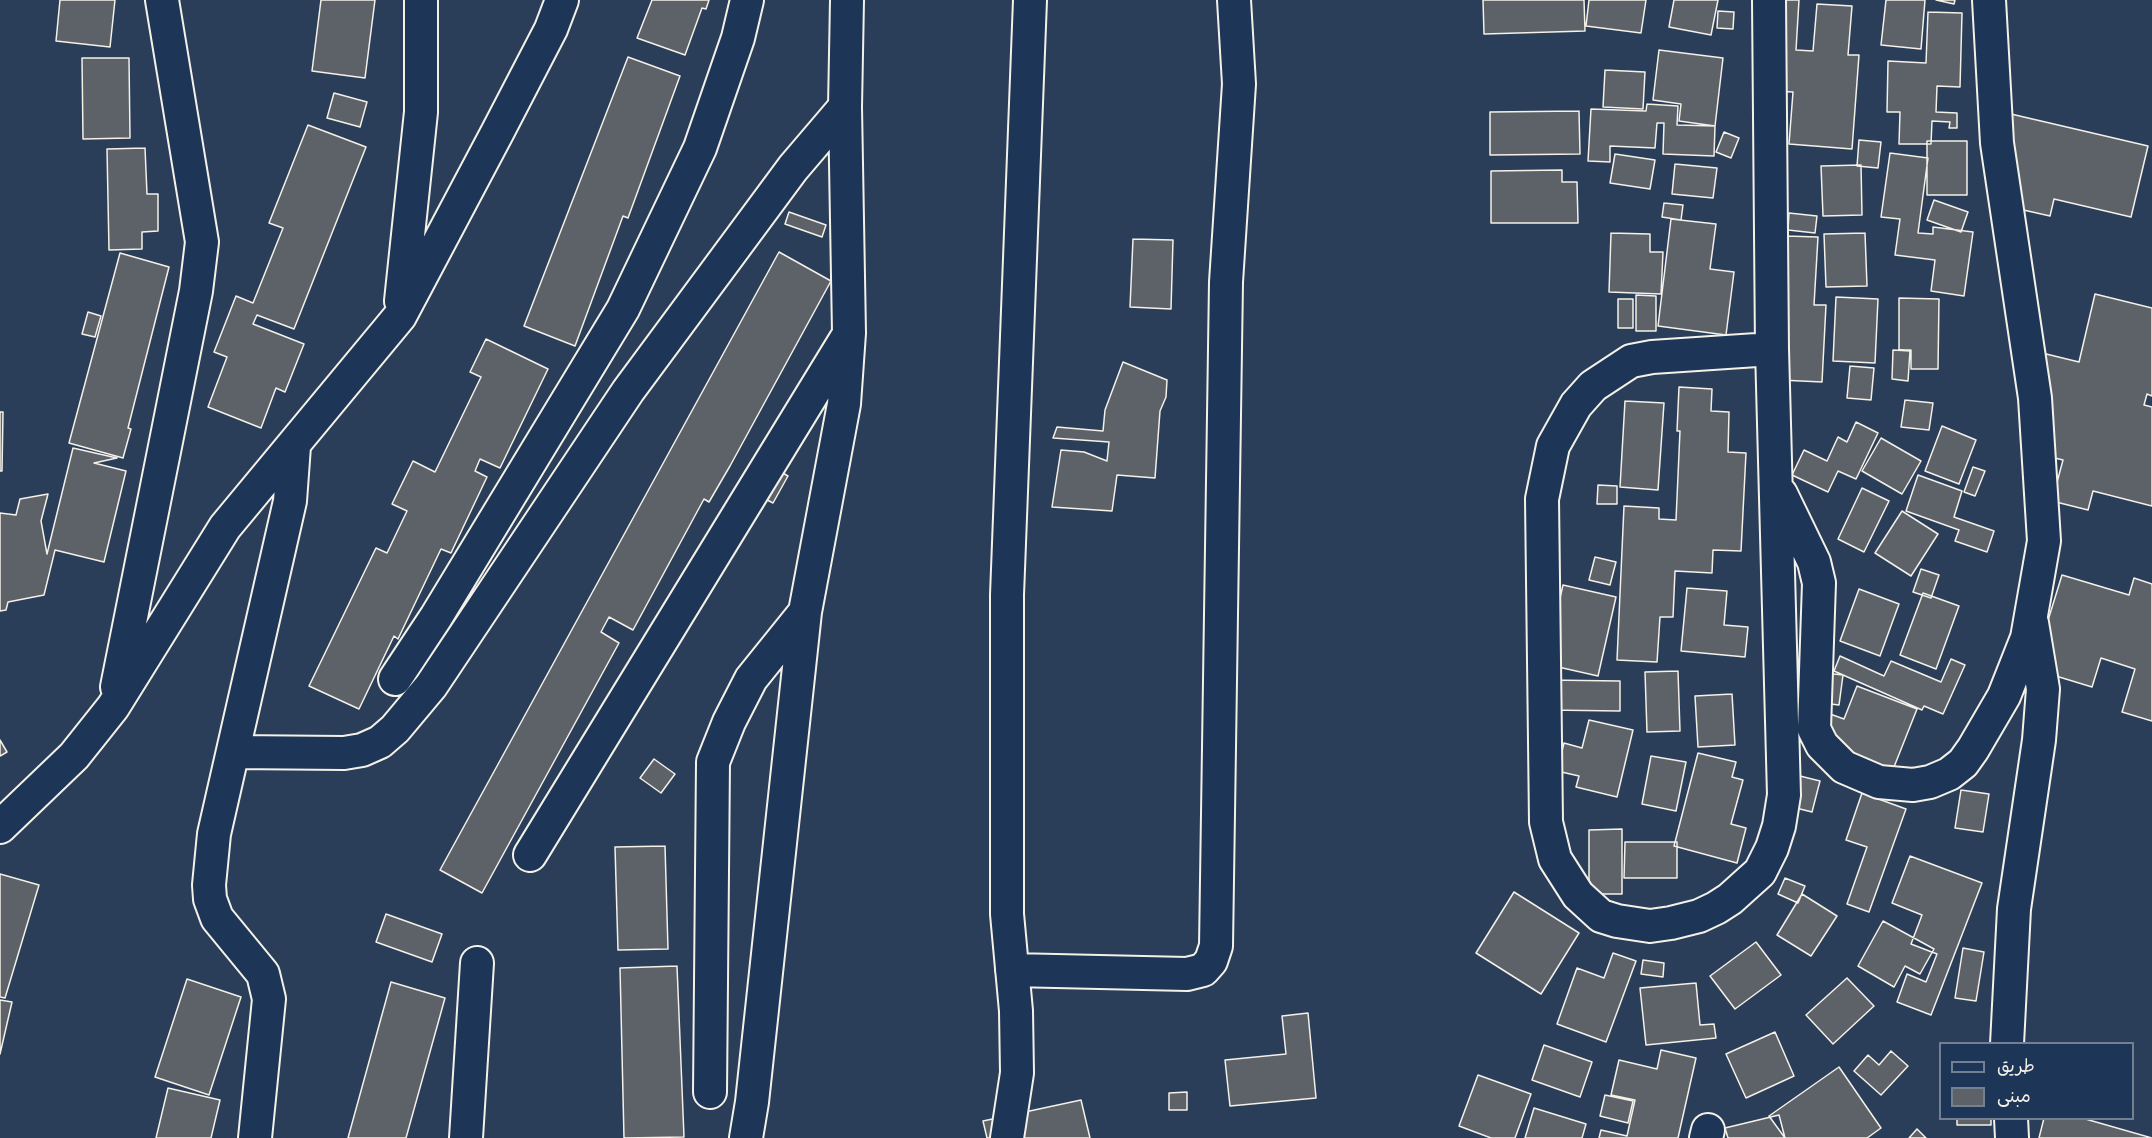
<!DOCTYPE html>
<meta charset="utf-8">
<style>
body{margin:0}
#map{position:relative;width:2152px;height:1138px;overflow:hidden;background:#2a3e5a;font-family:Itim,"Playpen Sans Arabic",sans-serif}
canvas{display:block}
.legend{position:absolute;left:1939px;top:1042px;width:195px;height:78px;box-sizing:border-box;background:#1d3557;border:2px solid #738091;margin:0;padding:8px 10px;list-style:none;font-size:18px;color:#f4f1e8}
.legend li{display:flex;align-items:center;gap:12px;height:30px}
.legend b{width:30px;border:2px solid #738091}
</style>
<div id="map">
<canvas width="2152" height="1138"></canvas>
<ul class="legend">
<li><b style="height:8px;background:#1d3557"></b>طريق</li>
<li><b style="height:16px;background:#5d6168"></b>مبنى</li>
</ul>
</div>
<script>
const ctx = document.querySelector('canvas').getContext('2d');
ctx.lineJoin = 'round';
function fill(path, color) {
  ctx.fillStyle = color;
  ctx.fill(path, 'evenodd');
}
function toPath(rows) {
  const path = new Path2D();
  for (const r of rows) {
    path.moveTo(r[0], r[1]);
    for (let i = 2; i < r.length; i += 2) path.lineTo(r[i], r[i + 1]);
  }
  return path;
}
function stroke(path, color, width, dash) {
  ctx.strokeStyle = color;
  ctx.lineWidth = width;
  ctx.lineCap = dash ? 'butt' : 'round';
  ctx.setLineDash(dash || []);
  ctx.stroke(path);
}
const building = toPath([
 [60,0,115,0,110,47,56,41,60,0],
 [321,0,375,0,365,78,312,71,321,0],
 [652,0,709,0,706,9,702,8,685,55,637,38,652,0],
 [1483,0,1584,0,1585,31,1484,34,1483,0],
 [1589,0,1646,0,1641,33,1586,26,1589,0],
 [1674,0,1718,0,1711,35,1669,27,1674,0],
 [1778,0,1799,0,1796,50,1813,51,1817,4,1852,6,1848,55,1859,55,1852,149,1789,144,1793,92,1772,91,1778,0],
 [1886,0,1925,0,1921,49,1881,45,1886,0],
 [1936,0,1955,0,1954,4,1936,0],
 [1718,11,1734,12,1733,29,1717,28,1718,11],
 [1928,12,1962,13,1960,87,1937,86,1936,112,1957,113,1957,128,1949,128,1950,122,1932,121,1931,144,1899,144,1900,112,1887,112,1888,61,1926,63,1928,12],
 [1659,50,1723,58,1715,126,1679,121,1681,104,1653,100,1659,50],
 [628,57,680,76,628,218,623,216,575,346,524,326,628,57],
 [82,58,129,58,130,138,83,139,82,58],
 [1605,70,1645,72,1643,109,1603,107,1605,70],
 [334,93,367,102,360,127,327,118,334,93],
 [1647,104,1678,106,1677,125,1715,126,1714,156,1663,154,1664,123,1657,123,1655,148,1610,146,1610,162,1588,161,1591,109,1646,111,1647,104],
 [1579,111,1580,154,1490,155,1490,112,1579,111],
 [2011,114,2148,146,2131,217,2054,199,2050,216,1997,204,2011,114],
 [308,125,366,147,294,329,257,315,253,324,304,344,285,392,276,388,261,428,208,407,227,357,214,352,236,296,253,303,283,228,269,223,308,125],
 [1724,132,1739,138,1731,158,1716,152,1724,132],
 [1859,140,1881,142,1878,168,1857,166,1859,140],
 [1927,141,1967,141,1967,195,1927,195,1927,141],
 [145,148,147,194,158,194,158,231,142,232,142,249,109,250,107,149,145,148],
 [1890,153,1928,158,1918,233,1933,234,1933,227,1973,232,1964,296,1931,291,1935,260,1895,255,1900,219,1881,217,1890,153],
 [1615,154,1655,160,1650,189,1610,183,1615,154],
 [1675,164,1717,168,1713,198,1672,194,1675,164],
 [1861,165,1862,215,1823,216,1821,166,1861,165],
 [1562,170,1562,182,1577,182,1578,223,1491,223,1491,171,1562,170],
 [1934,200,1968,212,1961,232,1927,220,1934,200],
 [1664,203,1683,205,1681,220,1662,217,1664,203],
 [789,212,826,225,822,237,785,224,789,212],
 [1789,213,1817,216,1815,233,1788,230,1789,213],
 [1671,219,1716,224,1710,269,1734,272,1726,335,1658,326,1671,219],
 [1611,233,1650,234,1650,252,1663,252,1661,294,1609,292,1611,233],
 [1865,233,1867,286,1826,287,1824,234,1865,233],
 [1786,236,1818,237,1814,305,1826,305,1822,382,1780,380,1786,236],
 [1133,239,1173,240,1171,309,1130,307,1133,239],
 [779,252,831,281,730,466,709,502,704,499,633,630,609,617,601,632,619,643,482,893,440,870,779,252],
 [120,253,169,267,128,428,131,429,123,458,69,443,120,253],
 [2095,294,2152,308,2152,396,2147,394,2144,405,2152,407,2152,506,2093,491,2088,510,2052,501,2063,460,2034,453,2038,352,2079,362,2095,294],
 [1636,295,1656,296,1656,331,1636,331,1636,295],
 [1836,297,1878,299,1875,363,1833,361,1836,297],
 [1899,298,1939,299,1938,369,1911,369,1911,350,1899,350,1899,298],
 [1618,299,1633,299,1633,328,1618,328,1618,299],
 [88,312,101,316,95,337,82,334,88,312],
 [486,339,548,369,500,468,480,459,475,471,487,477,451,553,441,549,398,639,394,636,359,709,309,686,376,548,387,553,407,511,392,504,413,461,435,472,481,377,470,372,486,339],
 [1893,350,1910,351,1908,381,1892,379,1893,350],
 [1123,362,1167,380,1166,397,1160,411,1155,478,1117,475,1112,511,1052,507,1061,450,1084,452,1107,461,1109,442,1053,438,1057,427,1103,431,1105,410,1123,362],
 [1850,366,1874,368,1871,400,1847,398,1850,366],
 [1679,387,1712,389,1711,411,1729,412,1728,452,1746,453,1741,551,1713,550,1712,573,1675,571,1673,617,1660,617,1657,662,1617,660,1624,506,1659,508,1659,519,1676,520,1680,431,1677,431,1679,387],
 [1905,400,1933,403,1929,430,1901,427,1905,400],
 [1625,401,1664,403,1658,490,1620,487,1625,401],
 [0,412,3,412,2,471,0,471,0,412],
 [1856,422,1878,433,1856,479,1838,471,1828,492,1792,475,1804,450,1827,461,1838,437,1847,442,1856,422],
 [1942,426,1976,440,1959,484,1925,471,1942,426],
 [1881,438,1921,461,1902,494,1862,471,1881,438],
 [73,448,117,458,94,463,126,471,104,562,55,550,44,595,8,602,6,610,0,611,0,513,16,515,20,499,48,494,41,521,47,554,73,448],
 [767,464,788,476,773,503,752,492,767,464],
 [1973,467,1985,471,1975,496,1964,492,1973,467],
 [1918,475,1962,491,1954,517,1994,531,1987,552,1955,541,1959,530,1906,511,1918,475],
 [1598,485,1617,486,1617,504,1597,504,1598,485],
 [1862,488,1889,501,1864,552,1838,539,1862,488],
 [1902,511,1938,534,1911,576,1875,553,1902,511],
 [1595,557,1616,562,1610,585,1589,580,1595,557],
 [1921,569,1939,575,1931,598,1913,592,1921,569],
 [2062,575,2129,595,2134,578,2152,584,2152,721,2122,712,2135,669,2101,658,2092,687,2033,669,2062,575],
 [1563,585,1616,597,1598,676,1545,664,1563,585],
 [1687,588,1727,591,1724,625,1748,627,1745,657,1681,651,1687,588],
 [1859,589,1899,604,1880,656,1840,641,1859,589],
 [1923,593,1959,606,1936,669,1900,655,1923,593],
 [1840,656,1884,676,1891,661,1941,682,1951,659,1965,665,1943,714,1924,706,1922,710,1834,671,1840,656],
 [1678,671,1680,731,1647,732,1645,672,1678,671],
 [1825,673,1843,675,1839,705,1822,703,1825,673],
 [1548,680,1620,681,1620,711,1548,710,1548,680],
 [1857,686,1917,709,1892,772,1814,754,1830,714,1844,719,1857,686],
 [1732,694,1735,745,1698,747,1695,696,1732,694],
 [1589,720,1633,730,1617,797,1576,787,1579,776,1557,771,1564,743,1582,748,1589,720],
 [0,740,7,752,0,756,0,740],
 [1698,753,1736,762,1732,777,1743,780,1731,824,1746,828,1737,863,1674,846,1698,753],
 [1651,756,1686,762,1676,811,1642,804,1651,756],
 [654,759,675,774,661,793,640,778,654,759],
 [1800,776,1820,781,1812,812,1792,807,1800,776],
 [1961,790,1989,794,1983,832,1955,828,1961,790],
 [1862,793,1906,809,1869,912,1847,904,1867,847,1846,840,1862,793],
 [1622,829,1622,894,1589,894,1589,830,1622,829],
 [1625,842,1677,842,1677,878,1624,878,1625,842],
 [665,846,668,949,618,950,615,847,665,846],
 [1910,856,1982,883,1931,1015,1897,1002,1907,974,1926,982,1937,954,1911,944,1922,915,1892,903,1910,856],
 [0,874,39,885,5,998,0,997,0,874],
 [1785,878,1805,886,1798,903,1778,894,1785,878],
 [1514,892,1579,933,1541,994,1476,953,1514,892],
 [1802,894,1837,916,1811,956,1777,935,1802,894],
 [386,914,442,934,432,962,376,942,386,914],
 [1883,921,1934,949,1920,974,1905,966,1894,987,1858,966,1883,921],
 [1756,942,1781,975,1735,1009,1710,976,1756,942],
 [1963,948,1984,952,1976,1001,1955,998,1963,948],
 [1613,953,1636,961,1606,1042,1557,1024,1577,968,1604,978,1613,953],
 [1643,960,1664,963,1663,977,1641,974,1643,960],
 [677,966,684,1137,624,1138,620,968,677,966],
 [1847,978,1874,1006,1833,1044,1806,1015,1847,978],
 [187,979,241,997,209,1095,155,1077,187,979],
 [391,982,445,998,406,1138,348,1138,391,982],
 [1696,983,1700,1025,1714,1024,1716,1038,1646,1045,1640,988,1696,983],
 [0,1000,12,1002,0,1054,0,1000],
 [1308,1013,1316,1098,1230,1106,1225,1060,1286,1054,1282,1016,1308,1013],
 [1775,1032,1794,1076,1746,1098,1726,1054,1775,1032],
 [1544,1045,1592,1062,1580,1097,1532,1080,1544,1045],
 [1661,1050,1696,1058,1678,1138,1599,1138,1601,1130,1627,1136,1635,1100,1611,1095,1619,1060,1657,1069,1661,1050],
 [1891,1051,1908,1066,1881,1095,1854,1071,1868,1055,1879,1065,1891,1051],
 [1839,1067,1881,1128,1867,1138,1785,1138,1769,1116,1839,1067],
 [1478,1075,1531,1094,1515,1138,1491,1138,1459,1126,1478,1075],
 [168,1088,220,1100,211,1138,156,1138,168,1088],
 [1187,1092,1187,1110,1169,1110,1169,1093,1187,1092],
 [1605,1095,1633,1101,1628,1123,1600,1116,1605,1095],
 [1081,1100,1090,1138,987,1138,983,1121,1081,1100],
 [1534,1108,1586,1124,1582,1138,1525,1138,1534,1108],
 [1779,1115,1785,1138,1728,1138,1725,1128,1779,1115],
 [1957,1118,1991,1118,1991,1125,1957,1125,1957,1118],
 [2044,1118,2082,1118,2152,1138,2039,1138,2044,1118],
 [1917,1129,1926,1138,1909,1138,1917,1129]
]);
fill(building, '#5d6168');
stroke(building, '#f4f1e8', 1.5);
const street = toPath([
 [1769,0,1772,349,1784,795,1779,826,1772,848,1760,872,1730,899,1716,908,1699,916,1671,923,1650,926,1617,921,1601,916,1578,895,1555,859,1546,822,1542,499,1553,446,1576,405,1593,386,1631,361,1652,357,1772,349],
 [401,301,421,112,421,0],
 [1781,494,1814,562,1819,583,1814,729,1822,745,1844,767,1879,782,1913,785,1930,782,1949,774,1963,763,1973,749,2004,696,2027,638,2044,541,2035,398,1997,143,1989,0],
 [395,679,436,617,623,309,700,148,738,38,747,0],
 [117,687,196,291,202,242,162,0],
 [233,752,344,753,362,750,380,742,395,729,431,686,628,391,793,168,845,107],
 [0,827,74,756,113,707,225,527,400,316,497,133,551,29,562,0],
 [530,855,846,339],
 [1012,970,1187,974,1203,970,1211,961,1216,946,1226,282,1239,84,1234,0],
 [2007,1044,2014,909,2039,740,2043,689,2032,623],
 [710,1092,713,762,729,722,751,679,805,612],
 [2011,1118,2012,1138],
 [255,1138,269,999,263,974,217,918,210,899,209,885,214,834,290,501,294,446],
 [466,1138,477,963],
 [746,1138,752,1102,805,612,844,404,849,333,845,107,847,0],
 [1007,1138,1017,1073,1016,1011,1007,914,1007,595,1030,0],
 [1706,1138,1708,1130]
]);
stroke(street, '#f4f1e8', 36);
stroke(street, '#1d3557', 32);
</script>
